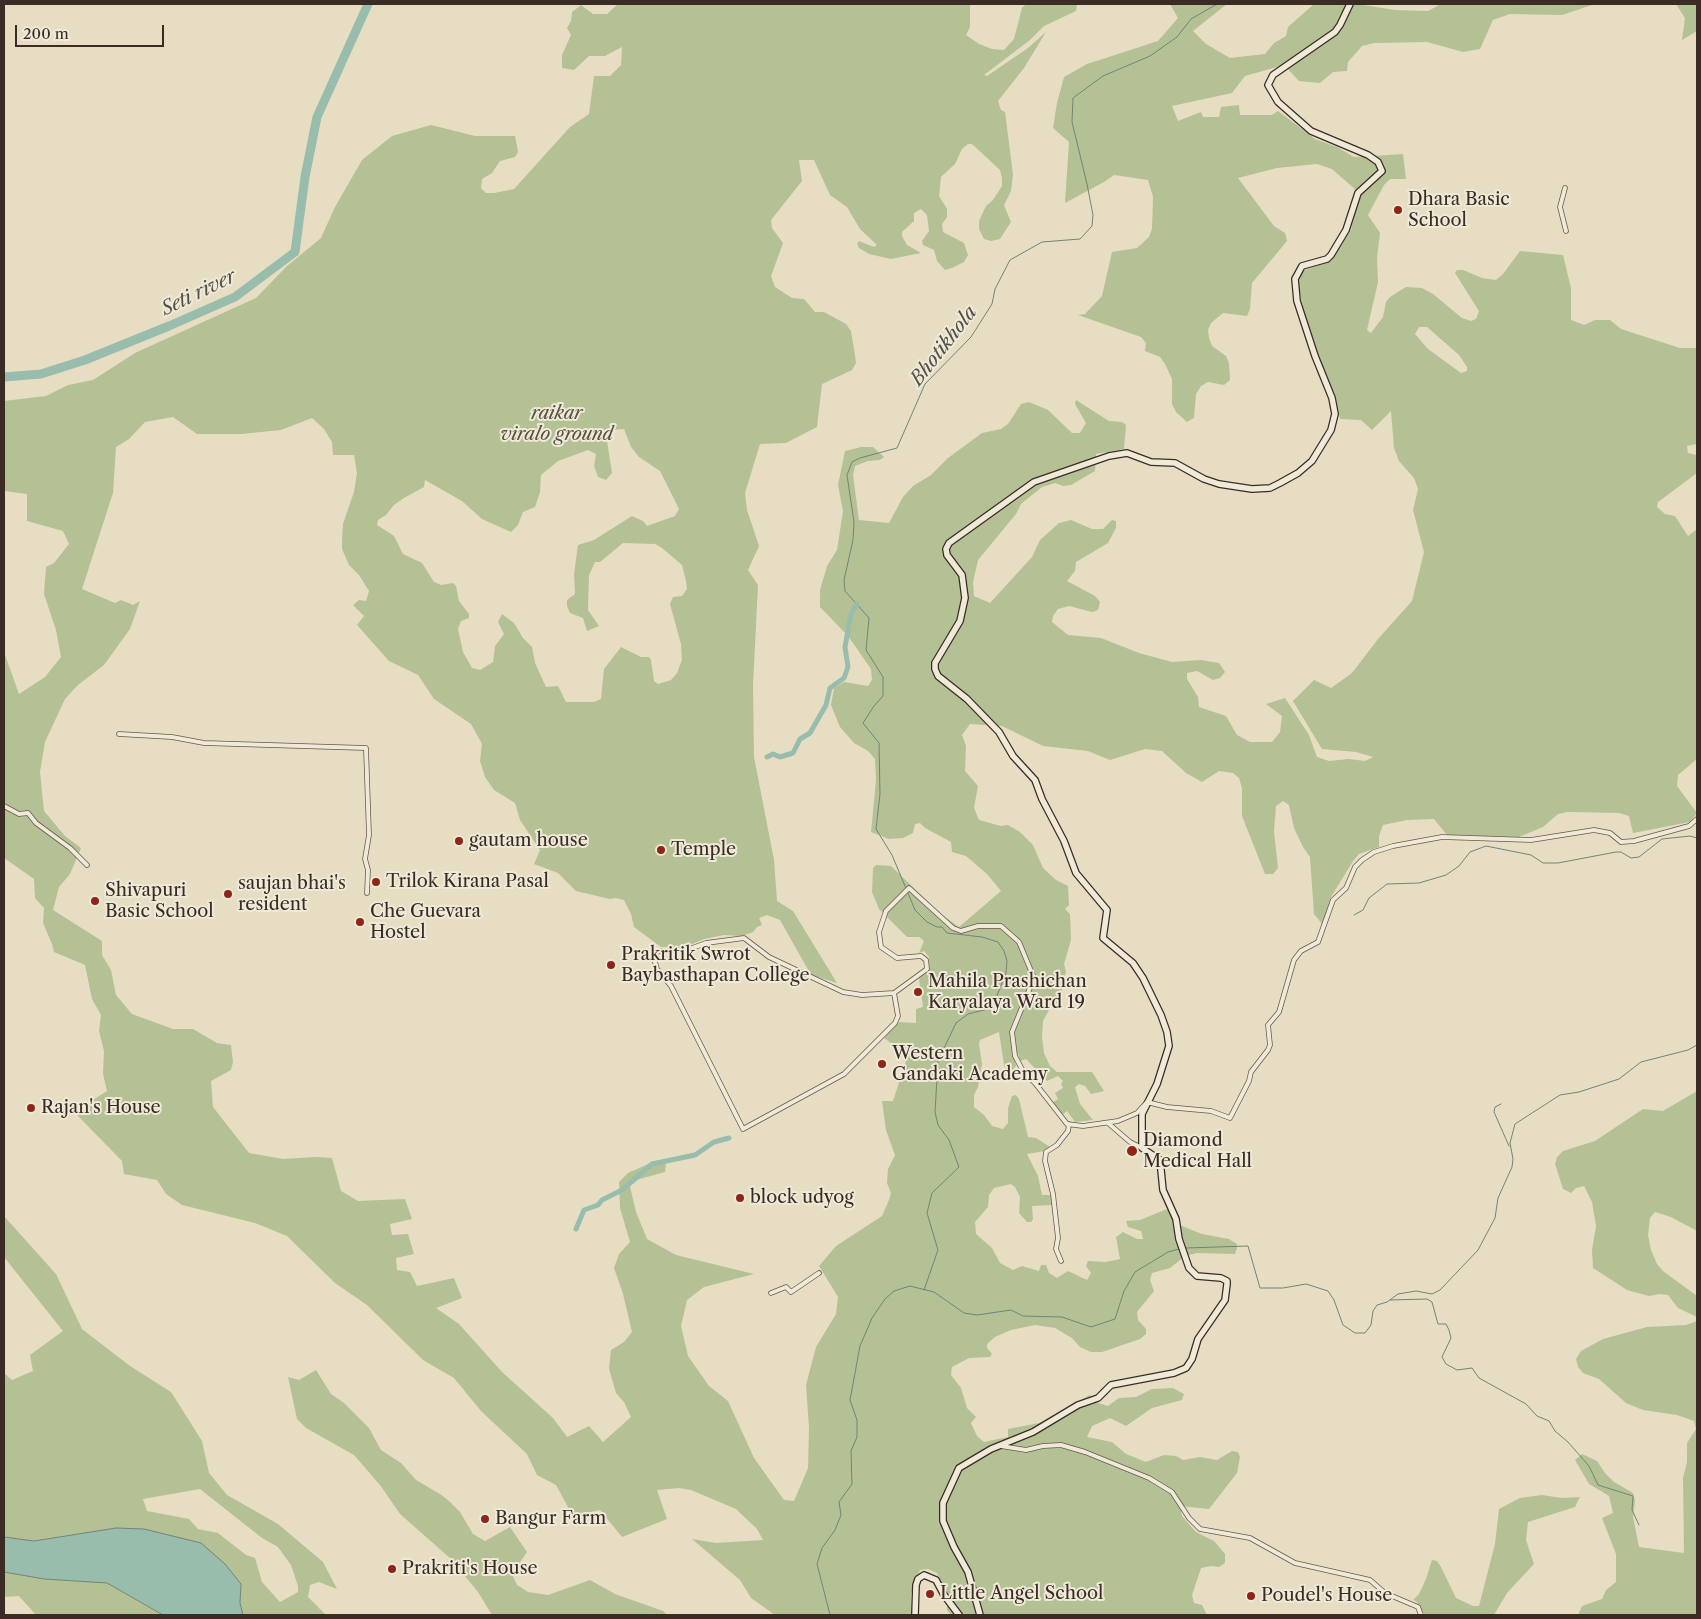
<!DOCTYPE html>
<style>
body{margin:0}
#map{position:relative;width:1701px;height:1619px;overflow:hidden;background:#e7ddc3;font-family:"Libre Caslon Text",serif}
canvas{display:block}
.frame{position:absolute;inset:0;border:5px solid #3b2b25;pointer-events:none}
.scale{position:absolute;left:15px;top:25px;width:149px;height:22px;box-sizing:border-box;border:2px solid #3b2b25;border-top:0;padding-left:6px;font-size:15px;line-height:18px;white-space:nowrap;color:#3b2b25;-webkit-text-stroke:4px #efe9d8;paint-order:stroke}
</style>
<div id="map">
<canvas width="1701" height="1619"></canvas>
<div class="frame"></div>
<div class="scale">200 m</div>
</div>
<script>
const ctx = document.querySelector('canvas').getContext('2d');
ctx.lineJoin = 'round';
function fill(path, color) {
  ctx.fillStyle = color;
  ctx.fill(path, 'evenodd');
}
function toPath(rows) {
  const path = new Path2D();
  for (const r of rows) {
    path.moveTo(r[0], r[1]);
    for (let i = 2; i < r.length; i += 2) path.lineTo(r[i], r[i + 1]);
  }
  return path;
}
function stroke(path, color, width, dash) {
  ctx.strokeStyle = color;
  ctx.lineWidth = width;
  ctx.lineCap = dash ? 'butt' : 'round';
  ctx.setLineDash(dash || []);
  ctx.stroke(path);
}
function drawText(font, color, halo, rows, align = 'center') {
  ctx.font = font + ' "Libre Caslon Text",serif';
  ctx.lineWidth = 4;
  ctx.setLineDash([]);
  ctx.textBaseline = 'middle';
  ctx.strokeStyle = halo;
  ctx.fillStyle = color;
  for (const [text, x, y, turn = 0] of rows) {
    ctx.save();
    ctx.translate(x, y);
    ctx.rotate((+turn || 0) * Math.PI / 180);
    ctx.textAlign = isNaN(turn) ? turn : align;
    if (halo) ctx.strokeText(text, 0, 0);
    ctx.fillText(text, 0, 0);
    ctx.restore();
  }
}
fill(toPath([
 [618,4,970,4,970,27,966,35,979,44,992,49,1004,50,1014,39,1022,8,1026,4,1077,5,1076,11,1044,26,1030,40,984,75,987,76,1028,48,1046,32,1024,68,998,101,1001,110,1005,112,1013,175,1011,191,1004,205,1011,222,1000,239,991,241,984,239,979,229,979,221,986,206,993,200,1002,186,1002,178,1000,170,972,144,968,144,962,149,955,164,941,177,939,196,947,209,947,217,942,224,943,232,964,243,968,255,964,262,952,268,945,270,937,261,934,250,923,245,922,241,929,231,927,215,921,209,914,213,914,221,902,232,902,236,907,245,921,253,891,259,869,254,859,248,857,244,859,241,874,247,877,245,860,229,847,207,830,195,814,160,799,160,802,181,771,220,772,228,783,243,771,276,775,287,792,298,804,299,815,312,824,312,846,324,851,331,855,355,856,363,852,370,822,384,817,427,786,443,760,444,745,493,747,510,759,546,748,570,758,585,753,685,754,757,774,860,777,901,793,911,837,983,811,975,780,920,767,915,759,918,762,925,757,927,753,932,742,936,724,935,704,939,685,947,661,947,634,927,631,914,624,900,616,898,610,899,576,891,558,873,534,864,540,850,520,820,515,803,494,790,485,777,480,761,482,744,471,724,434,699,418,675,389,661,357,625,364,616,353,605,359,600,366,601,369,591,359,575,349,565,342,549,342,540,343,524,354,492,357,473,354,455,333,455,332,442,324,429,312,418,281,430,241,434,197,434,173,417,145,422,129,439,116,447,113,493,82,589,115,603,121,600,133,605,140,601,130,629,104,665,78,685,65,699,45,742,40,772,44,811,65,836,81,848,70,874,59,887,53,910,102,941,102,955,111,970,116,995,132,1014,173,1029,193,1029,217,1043,231,1045,233,1062,231,1070,211,1081,213,1107,249,1153,283,1159,315,1157,332,1158,341,1191,358,1201,405,1199,412,1219,390,1224,392,1235,408,1234,414,1254,396,1258,397,1270,410,1272,417,1286,454,1278,462,1298,436,1308,459,1324,502,1372,553,1418,567,1437,589,1426,603,1442,631,1417,624,1402,616,1393,609,1369,611,1350,624,1342,632,1332,623,1294,614,1268,619,1254,630,1242,620,1208,619,1182,628,1173,655,1161,663,1160,666,1163,665,1172,629,1182,636,1212,647,1239,676,1255,754,1274,704,1287,687,1300,681,1326,688,1356,709,1386,728,1401,754,1458,784,1500,794,1501,808,1468,809,1428,806,1385,816,1347,836,1314,838,1297,819,1266,836,1246,882,1216,889,1200,891,1193,887,1183,888,1169,895,1155,886,1130,882,1101,893,1101,908,1055,884,1038,899,1022,916,1023,916,1009,923,1007,919,979,929,967,929,957,924,951,919,953,924,941,919,937,907,937,879,909,872,892,873,868,876,865,891,866,941,914,959,927,1001,891,987,874,966,856,952,852,951,842,925,828,920,823,915,824,913,833,903,838,889,839,871,832,876,780,875,759,868,751,854,743,840,727,831,705,834,688,844,682,868,686,872,680,871,669,848,636,820,607,820,590,827,566,837,550,843,511,838,485,845,451,861,447,873,447,884,457,880,460,868,461,855,466,853,475,859,520,889,523,903,497,913,486,931,475,948,458,982,433,1001,429,1008,424,1021,404,1029,402,1048,410,1072,433,1080,433,1086,423,1075,404,1076,400,1109,421,1122,422,1126,425,1124,449,1096,454,1095,471,1071,485,1063,486,1055,483,1042,487,1021,504,1016,514,978,560,973,582,974,596,990,603,1032,557,1040,540,1059,523,1071,520,1092,529,1103,529,1112,520,1116,521,1116,528,1108,543,1076,562,1075,571,1067,581,1095,596,1100,602,1098,610,1092,612,1069,606,1058,609,1053,616,1052,622,1068,635,1101,638,1139,653,1172,662,1201,660,1219,663,1225,672,1220,678,1213,680,1197,671,1187,673,1187,679,1198,697,1199,707,1226,716,1237,735,1250,742,1272,742,1280,732,1282,716,1266,704,1285,698,1309,735,1317,757,1329,761,1349,759,1365,761,1373,757,1356,752,1322,749,1293,701,1314,680,1331,688,1352,673,1378,639,1412,601,1424,552,1413,510,1418,489,1414,478,1399,461,1394,448,1391,411,1372,430,1361,420,1340,419,1336,397,1323,368,1306,320,1298,286,1302,271,1330,261,1351,230,1357,205,1357,191,1332,169,1317,164,1277,168,1238,178,1274,226,1285,233,1287,241,1252,283,1250,309,1247,316,1223,313,1211,323,1208,330,1209,338,1212,346,1226,356,1229,363,1230,380,1224,385,1208,382,1201,386,1196,394,1194,418,1187,422,1176,412,1172,404,1172,379,1165,364,1160,357,1145,351,1146,343,1141,337,1078,315,1085,314,1102,296,1112,252,1137,248,1149,237,1152,229,1153,197,1148,180,1114,175,1104,182,1065,203,1069,142,1053,128,1057,103,1064,77,1087,64,1158,41,1178,18,1170,4,1227,4,1193,31,1206,44,1230,58,1265,54,1274,43,1286,36,1288,27,1314,4,1357,4,1395,10,1428,11,1441,4,1595,4,1562,15,1510,14,1493,20,1480,49,1463,52,1427,42,1374,43,1362,46,1348,62,1347,71,1333,72,1320,83,1299,81,1284,65,1245,76,1232,93,1172,106,1178,121,1201,112,1203,117,1219,117,1221,107,1239,105,1240,115,1272,115,1278,111,1315,139,1337,147,1354,157,1403,154,1406,179,1390,179,1384,185,1368,215,1380,233,1377,258,1378,282,1367,330,1371,333,1383,317,1386,302,1390,297,1406,287,1422,288,1433,294,1462,318,1471,321,1476,319,1479,311,1455,273,1457,270,1463,270,1482,278,1496,280,1503,274,1520,251,1563,255,1571,288,1571,320,1584,325,1595,320,1610,320,1621,329,1680,348,1697,348,1697,444,1687,446,1688,453,1697,455,1697,473,1658,502,1657,507,1665,514,1675,516,1688,536,1697,529,1697,759,1678,775,1677,786,1697,813,1690,822,1633,833,1629,816,1619,813,1568,812,1558,814,1543,827,1519,837,1447,835,1434,819,1407,820,1383,825,1379,836,1379,847,1359,854,1353,861,1331,897,1323,925,1314,914,1310,857,1303,847,1294,828,1289,805,1283,801,1276,806,1274,831,1278,868,1273,874,1265,874,1242,816,1242,788,1239,778,1233,773,1219,771,1202,782,1186,773,1162,751,1145,749,1110,760,1088,751,1043,746,1002,726,970,724,962,735,966,746,965,771,978,786,974,808,979,820,1001,826,1008,825,1020,832,1033,845,1043,868,1056,880,1068,886,1069,905,1065,909,1070,914,1071,940,1064,964,1066,972,1062,983,1062,999,1049,1010,1043,1021,1042,1037,1044,1053,1050,1066,1057,1072,1092,1072,1104,1091,1091,1094,1085,1086,1079,1084,1075,1087,1080,1104,1093,1120,1075,1122,1067,1111,1062,1115,1052,1103,1058,1099,1055,1093,1063,1088,1061,1084,1063,1081,1058,1076,1047,1081,1026,1059,1020,1061,1018,1053,1012,1051,1016,1066,1006,1078,999,1032,980,1040,979,1044,982,1064,978,1087,974,1095,974,1107,984,1115,992,1126,1003,1129,1008,1123,1008,1108,1012,1096,1016,1095,1019,1099,1028,1137,1036,1138,1050,1147,1045,1151,1027,1154,1038,1176,1042,1195,1051,1195,1052,1205,1032,1206,1033,1219,1031,1222,1027,1222,1019,1213,1020,1197,1015,1187,1011,1184,994,1188,989,1195,988,1207,975,1222,976,1234,992,1248,1000,1263,1013,1270,1022,1266,1039,1271,1041,1265,1046,1265,1049,1273,1057,1278,1068,1271,1087,1280,1091,1273,1086,1266,1088,1261,1106,1262,1120,1259,1116,1237,1123,1232,1137,1239,1143,1239,1141,1231,1128,1227,1126,1221,1140,1220,1167,1209,1177,1224,1202,1234,1229,1239,1237,1244,1237,1248,1235,1254,1197,1253,1185,1256,1170,1268,1152,1273,1150,1280,1154,1291,1137,1312,1138,1320,1146,1329,1146,1334,1140,1339,1102,1352,1091,1352,1080,1347,1072,1338,1055,1328,1035,1325,1011,1330,995,1337,987,1344,987,1348,992,1354,990,1357,969,1358,952,1367,951,1375,961,1388,967,1408,976,1417,971,1423,977,1436,984,1442,1008,1437,1008,1429,1039,1423,1090,1395,1095,1402,1108,1406,1119,1398,1136,1397,1152,1389,1173,1388,1184,1394,1182,1400,1152,1408,1126,1426,1110,1418,1092,1426,1087,1437,1112,1442,1126,1454,1146,1462,1164,1455,1176,1456,1183,1460,1200,1457,1217,1460,1232,1451,1238,1452,1240,1457,1237,1473,1209,1509,1180,1506,1182,1516,1196,1532,1214,1541,1225,1554,1225,1563,1219,1567,1211,1566,1201,1568,1192,1595,1194,1603,1202,1605,1207,1615,951,1615,947,1610,947,1594,937,1573,928,1569,920,1570,911,1594,912,1615,775,1615,751,1598,740,1580,692,1539,716,1543,763,1540,757,1529,736,1509,691,1490,679,1488,657,1490,667,1519,622,1537,600,1510,576,1515,568,1507,556,1485,537,1475,527,1454,481,1411,454,1378,423,1360,367,1305,335,1283,287,1236,255,1223,182,1205,166,1194,157,1180,124,1174,122,1161,77,1115,83,1106,107,1091,103,1074,104,1051,99,1031,101,1015,92,999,85,965,54,952,52,944,43,923,44,908,35,898,34,879,4,858,4,652,19,694,45,677,61,657,56,630,44,594,46,567,54,563,69,544,63,531,27,521,27,494,4,491,4,401,46,396,68,385,93,380,135,353,256,298,287,266,321,238,335,207,362,160,392,136,431,125,475,136,515,136,518,152,515,157,500,161,492,173,482,179,481,188,486,193,494,193,514,189,570,127,589,114,594,76,610,76,621,65,622,47,605,56,589,56,574,70,562,68,562,55,571,35,567,28,571,21,572,12,581,5,593,14,607,14],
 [1419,327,1427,327,1459,355,1467,367,1467,371,1461,373,1428,349,1415,334],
 [624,429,631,447,639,457,660,471,679,509,675,516,647,526,643,521,632,516,594,540,578,545,574,574,575,594,567,600,567,606,570,613,583,618,587,631,599,626,588,610,589,575,595,562,600,562,623,543,655,544,662,548,682,565,686,581,687,589,682,596,673,597,670,604,681,644,682,660,677,673,671,680,658,684,654,681,651,660,649,657,641,657,621,647,604,669,601,699,594,702,566,702,558,686,546,687,535,663,532,647,523,638,514,623,502,614,498,622,504,634,495,646,493,662,480,670,472,668,463,652,458,629,461,621,469,618,469,614,459,601,456,586,453,583,441,585,434,582,422,563,403,554,394,536,377,525,378,520,386,515,394,505,404,498,424,487,425,480,462,501,482,519,511,532,518,525,523,512,535,507,540,492,541,475,558,461,588,450,596,454,594,466,598,477,606,480,612,473,607,441,611,430],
 [1669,4,1697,4,1697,31,1682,40,1685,18,1676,4],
 [1697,1091,1697,1231,1671,1217,1655,1212,1650,1218,1648,1235,1651,1250,1657,1264,1663,1271,1697,1296,1697,1317,1678,1308,1668,1295,1660,1294,1649,1296,1627,1290,1593,1268,1592,1250,1596,1226,1592,1202,1584,1186,1576,1188,1571,1193,1563,1189,1555,1164,1557,1157,1563,1151,1595,1141,1643,1109,1663,1111],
 [4,1216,56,1274,82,1329,130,1366,171,1392,202,1441,209,1473,227,1495,278,1524,323,1562,337,1589,319,1582,310,1585,308,1597,326,1615,243,1615,240,1603,241,1584,144,1529,116,1528,34,1541,4,1537,4,1373,12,1380,33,1371,30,1355,63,1331,4,1257],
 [200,1489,262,1538,278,1547,291,1565,298,1586,298,1592,280,1602,262,1582,255,1558,246,1555,218,1533,198,1529,189,1519,147,1511,143,1499],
 [1697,1321,1697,1615,1578,1615,1582,1606,1602,1599,1606,1590,1616,1582,1616,1554,1602,1518,1613,1513,1609,1496,1589,1484,1575,1460,1582,1454,1597,1461,1605,1473,1614,1482,1633,1493,1635,1501,1633,1517,1639,1547,1684,1553,1683,1478,1687,1462,1687,1443,1696,1429,1694,1421,1677,1415,1643,1410,1626,1403,1599,1379,1583,1373,1578,1367,1576,1359,1581,1351,1603,1339,1647,1327,1686,1325],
 [316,1370,331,1394,344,1403,369,1428,381,1450,401,1463,416,1480,440,1494,449,1501,460,1512,473,1534,485,1541,510,1527,527,1552,512,1574,517,1585,528,1592,548,1595,590,1580,615,1594,663,1611,667,1615,492,1615,478,1592,451,1559,400,1514,380,1485,354,1455,306,1428,297,1419,288,1377,299,1380],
 [1542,1495,1562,1498,1580,1497,1575,1507,1528,1522,1526,1540,1534,1564,1507,1593,1494,1615,1425,1615,1416,1601,1413,1600,1419,1594,1426,1579,1432,1560,1437,1561,1441,1567,1456,1598,1473,1606,1479,1606,1495,1544,1499,1509,1520,1498],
 [4,1572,44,1579,107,1583,163,1615,36,1615,19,1596,4,1597]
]), '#b4c195');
const water = toPath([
 [116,1528,144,1529,201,1543,225,1564,241,1584,240,1603,243,1615,163,1615,107,1583,44,1579,4,1572,4,1537,34,1541,116,1528]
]);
fill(water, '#98bdad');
stroke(water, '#738377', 1);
stroke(toPath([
 [1354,915,1363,910,1369,898,1387,884,1419,883,1446,875,1459,866,1470,852,1486,846,1531,855,1543,863,1558,863,1616,852,1621,852,1631,858,1639,857,1662,839,1690,836,1697,838],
 [1501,1104,1495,1107,1494,1112,1509,1146],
 [1186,1248,1248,1246,1260,1288,1283,1288,1306,1284,1328,1291,1334,1300,1343,1325,1355,1333,1365,1333,1371,1325,1373,1311,1377,1305,1387,1302,1398,1294,1416,1291,1432,1294,1440,1290,1478,1250,1495,1218,1498,1198,1512,1167,1513,1159,1510,1143,1515,1124,1560,1095,1579,1092,1619,1079,1641,1062,1688,1050,1697,1045],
 [924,1290,938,1250,927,1213,932,1193,959,1167,949,1140,938,1125,935,1112,938,1061,956,1023,968,1014,992,1008,1006,973,1007,961,1004,951,998,942,982,937,947,933,942,927,937,927,927,922,915,910,892,855,876,829,880,794,879,743,863,723,874,706,883,696,883,677,866,650,869,618,845,591,844,580,853,540,854,522,847,475,852,462,860,458,897,448,925,384,971,337,992,304,995,289,1010,260,1042,242,1080,239,1092,226,1093,215,1087,184,1072,122,1073,98,1103,76,1150,56,1177,37,1191,19,1217,4],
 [1390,1300,1427,1299,1432,1302,1438,1324,1446,1324,1449,1330,1451,1338,1442,1357,1446,1364,1457,1370,1472,1368,1479,1378,1526,1404,1537,1416,1549,1421,1555,1431,1568,1442,1589,1466,1598,1485,1633,1496,1632,1510,1639,1525],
 [830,1615,817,1564,822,1548,835,1530,841,1515,839,1502,852,1484,851,1451,857,1437,857,1420,850,1400,860,1346,872,1318,885,1299,894,1291,910,1286,934,1292,964,1313,977,1315,1011,1310,1023,1316,1062,1317,1091,1327,1115,1319,1124,1291,1135,1272,1168,1252,1179,1249]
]), '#738377', 1);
stroke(toPath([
 [767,757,773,754,780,757,793,753,800,739,810,733,826,705,830,688,844,678,848,667,845,647,851,614,857,604],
 [576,1229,584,1210,598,1205,602,1200,622,1190,652,1164,695,1155,714,1142,729,1138]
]), '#98bdad', 5);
stroke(toPath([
 [4,377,41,374,85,360,169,326,235,297,295,252,305,177,317,117,368,4]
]), '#98bdad', 9);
const minor = toPath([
 [1565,188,1560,207,1566,231],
 [119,734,172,737,204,743,366,748,369,835,365,859,368,870,367,893],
 [4,806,19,814,28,813,36,823,70,848,87,865],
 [894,993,862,995,843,992,769,957,744,938,706,943,687,950,659,951,653,955,657,969,671,986,743,1129,844,1074,895,1023,898,1016,894,993,927,969,926,960,921,956,897,958,881,947,879,932,886,911,909,888,953,928,961,931,978,926,1001,926,1019,942,1034,978,1012,1032,1015,1056,1024,1073,1035,1083,1067,1124,1083,1126,1118,1121,1137,1113,1147,1102,1167,1107,1211,1111,1230,1118,1249,1081,1251,1072,1268,1050,1270,1045,1268,1025,1279,1012,1294,960,1301,951,1318,942,1333,900,1346,888,1355,867,1362,860,1374,852,1393,846,1442,837,1531,840,1594,830,1610,833,1621,842,1634,841,1689,826,1697,819],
 [1108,1123,1130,1142,1142,1148],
 [1061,1261,1056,1249,1058,1238,1053,1194,1045,1161,1046,1152,1057,1145,1068,1131,1069,1124],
 [771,1293,786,1287,791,1292,819,1273],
 [1001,1446,1026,1450,1043,1446,1061,1445,1085,1452,1149,1478,1172,1492,1189,1518,1200,1529,1250,1538,1295,1563,1370,1580,1385,1593,1418,1607,1421,1615]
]);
const secondary = toPath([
 [915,1615,916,1585,918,1579,924,1575,936,1580,944,1595,959,1615],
 [980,1615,968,1572,954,1547,943,1521,943,1503,959,1468,991,1449,1033,1432,1078,1405,1098,1398,1111,1385,1174,1373,1186,1368,1192,1359,1198,1339,1225,1300,1227,1284,1227,1281,1221,1278,1197,1276,1189,1268,1179,1239,1176,1219,1163,1190,1160,1160,1142,1148,1142,1114,1157,1084,1169,1046,1167,1032,1161,1015,1143,978,1133,963,1103,938,1107,910,1076,873,1064,841,1042,799,1035,780,1013,756,999,732,967,699,938,676,935,669,935,663,960,621,965,598,962,575,947,555,946,549,949,543,1034,482,1109,456,1127,453,1151,462,1175,463,1204,479,1219,484,1252,489,1270,488,1280,483,1298,473,1312,461,1331,430,1335,414,1332,398,1315,356,1297,301,1295,279,1302,266,1327,259,1331,255,1346,230,1358,193,1382,171,1378,162,1368,155,1311,131,1278,102,1268,85,1273,75,1335,32,1340,25,1350,4]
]);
stroke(minor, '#66584c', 5.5);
stroke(secondary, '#3b2b25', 8);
stroke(minor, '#efe9d8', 4);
stroke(secondary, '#efe9d8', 5.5);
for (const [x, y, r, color] of [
 [1398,210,5,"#8f2418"],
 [459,841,5,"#8f2418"],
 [661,850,5,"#8f2418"],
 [376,882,5,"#8f2418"],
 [228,894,5,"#8f2418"],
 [95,901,5,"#8f2418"],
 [360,922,5,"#8f2418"],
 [611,965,5,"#8f2418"],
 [918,992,5,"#8f2418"],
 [882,1064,5,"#8f2418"],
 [31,1108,5,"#8f2418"],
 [1132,1151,6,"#8f2418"],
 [740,1198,5,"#8f2418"],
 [485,1519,5,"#8f2418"],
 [392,1569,5,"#8f2418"],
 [930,1594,5,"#8f2418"],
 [1251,1596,5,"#8f2418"]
]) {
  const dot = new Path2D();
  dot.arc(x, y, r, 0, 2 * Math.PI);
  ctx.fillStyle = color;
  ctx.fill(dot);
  stroke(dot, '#efe9d8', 2);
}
drawText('18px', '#3b2b25', '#efe9d8', [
 ["Dhara Basic",1408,200],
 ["School",1408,221],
 ["gautam house",469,841],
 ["Temple",671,850],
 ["Trilok Kirana Pasal",386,882],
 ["saujan bhai's",238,884],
 ["resident",238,905],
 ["Shivapuri",105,891],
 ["Basic School",105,912],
 ["Che Guevara",370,912],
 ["Hostel",370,933],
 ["Prakritik Swrot",621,955],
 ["Baybasthapan College",621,976],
 ["Mahila Prashichan",928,982],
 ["Karyalaya Ward 19",928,1003],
 ["Western",892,1054],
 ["Gandaki Academy",892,1075],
 ["Rajan's House",41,1108],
 ["Diamond",1143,1141],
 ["Medical Hall",1143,1162],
 ["block udyog",750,1198],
 ["Bangur Farm",495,1519],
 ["Prakriti's House",402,1569],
 ["Little Angel School",940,1594],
 ["Poudel's House",1261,1596]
], 'left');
drawText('italic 18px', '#595041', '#efe9d8', [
 ["raikar",557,414],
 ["viralo ground",557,435]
]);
drawText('italic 19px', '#525047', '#efe9d8', [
 ["Seti river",199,293,-26],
 ["Bhotikhola",944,346,-52]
]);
</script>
